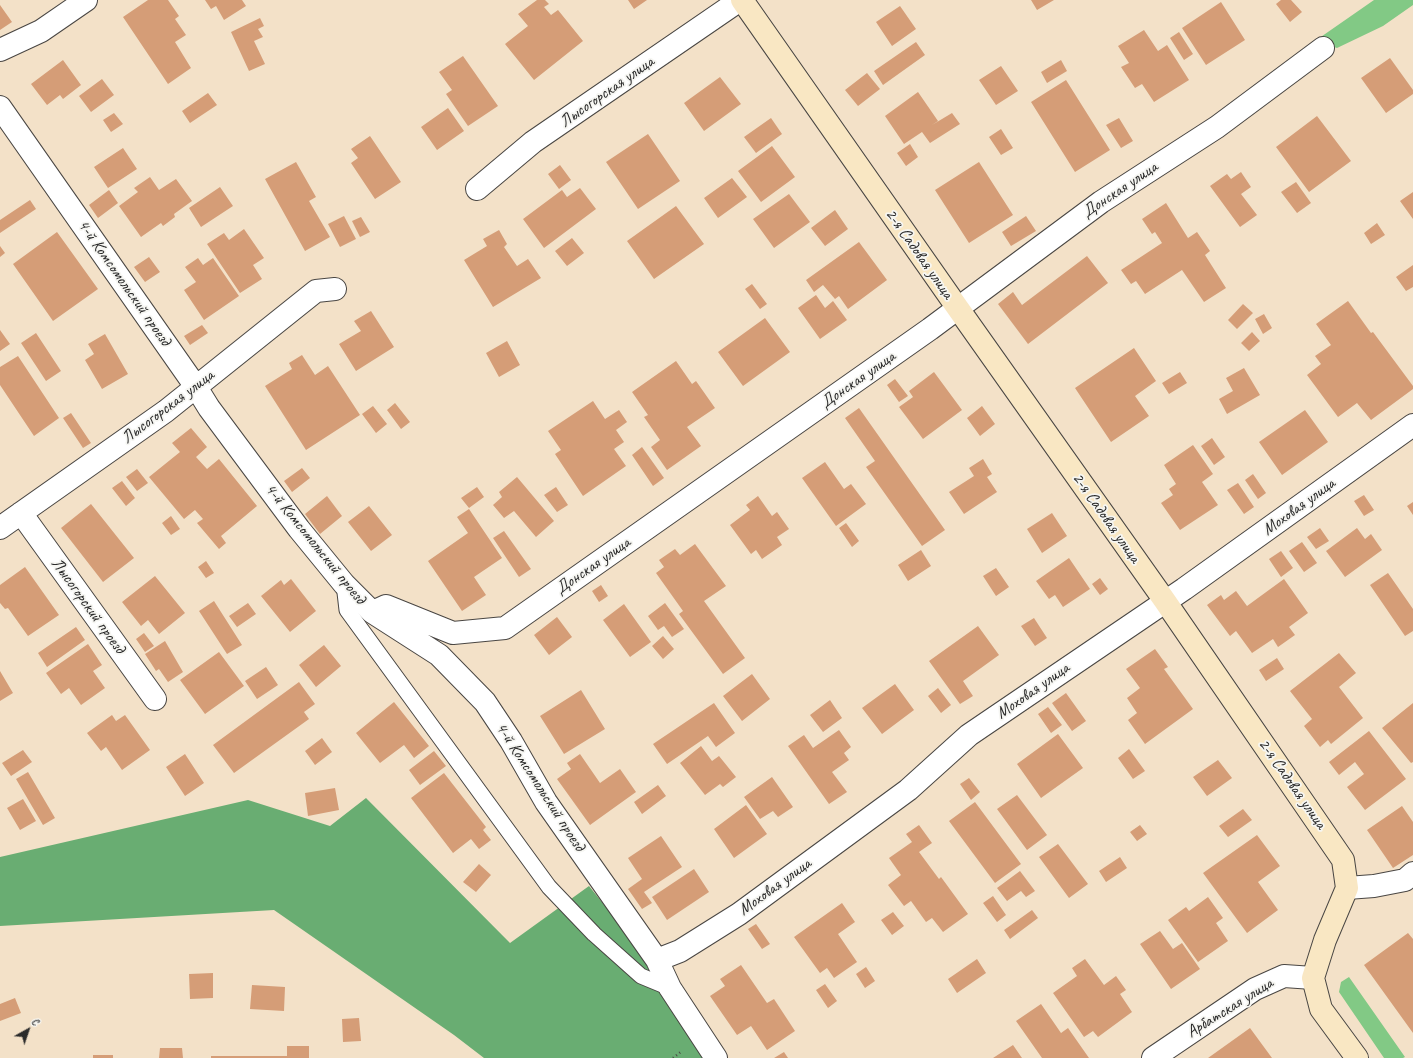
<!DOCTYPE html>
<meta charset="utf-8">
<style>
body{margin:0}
#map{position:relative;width:1413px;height:1058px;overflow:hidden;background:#f3e1c8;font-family:Caveat,sans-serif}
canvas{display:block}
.north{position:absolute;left:8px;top:1010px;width:40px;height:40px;-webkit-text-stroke:3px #f6f6f2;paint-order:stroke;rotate:40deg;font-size:11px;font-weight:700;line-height:16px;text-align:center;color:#2b2b2b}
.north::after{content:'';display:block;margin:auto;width:14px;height:18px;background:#2b2b2b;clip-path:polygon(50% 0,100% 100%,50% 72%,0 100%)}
</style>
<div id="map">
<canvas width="1413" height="1058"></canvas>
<div class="north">С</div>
</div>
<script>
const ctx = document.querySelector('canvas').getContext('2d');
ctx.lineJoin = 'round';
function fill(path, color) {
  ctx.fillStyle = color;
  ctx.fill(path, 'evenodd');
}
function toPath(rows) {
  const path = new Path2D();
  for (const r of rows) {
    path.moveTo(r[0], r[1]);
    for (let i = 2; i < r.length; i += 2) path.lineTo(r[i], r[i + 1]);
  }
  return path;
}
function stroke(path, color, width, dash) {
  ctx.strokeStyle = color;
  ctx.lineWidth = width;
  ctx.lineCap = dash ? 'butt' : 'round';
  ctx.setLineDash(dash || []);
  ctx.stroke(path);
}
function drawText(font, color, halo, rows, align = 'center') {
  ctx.font = font + ' Caveat,sans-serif';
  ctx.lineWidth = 3.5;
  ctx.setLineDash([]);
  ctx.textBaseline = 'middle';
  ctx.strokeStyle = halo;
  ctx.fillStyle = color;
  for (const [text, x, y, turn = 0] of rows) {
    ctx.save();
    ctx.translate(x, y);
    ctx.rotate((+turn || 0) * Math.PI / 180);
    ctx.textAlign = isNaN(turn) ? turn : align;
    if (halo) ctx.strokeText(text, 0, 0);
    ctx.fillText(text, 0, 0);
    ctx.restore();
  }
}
fill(toPath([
 [1374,0,1413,0,1413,5,1383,26,1337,48,1315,41],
 [1349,977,1405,1057,1403,1058,1384,1058,1339,992,1341,982]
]), '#82c985');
fill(toPath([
 [366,798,510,943,589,886,634,942,704,1058,484,1058,454,1035,274,910,0,926,0,857,248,800,330,826]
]), '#69ad72');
fill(toPath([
 [148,0,168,0,179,16,175,19,186,35,175,42,191,68,168,84,123,17],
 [205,0,242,0,246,6,224,20,216,6,211,9],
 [537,0,545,0,549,4,544,7,551,15,558,10,583,41,534,80,505,44,528,26,518,14],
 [628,0,647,0,634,9],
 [1031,0,1054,0,1037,10],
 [1281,0,1291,0,1302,12,1290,22,1276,4],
 [1221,2,1245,40,1206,65,1182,28],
 [0,5,12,22,0,30],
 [900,6,916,29,892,46,876,22],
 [260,18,264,26,258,29,263,37,254,41,265,64,249,71,231,32],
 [1144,30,1158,51,1167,45,1189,80,1154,102,1142,84,1135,88,1121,67,1129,63,1118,46],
 [1179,32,1193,54,1184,60,1170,38],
 [916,42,925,55,883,85,874,71],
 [463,56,498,106,468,126,446,94,452,90,439,72],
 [1390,58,1413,90,1413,94,1386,113,1361,78],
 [63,60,81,85,63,99,60,95,47,105,31,84],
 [1061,60,1067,71,1047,83,1041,72],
 [1001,66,1018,91,996,105,979,80],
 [867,73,880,89,858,106,845,90],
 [720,77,741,104,704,131,684,103],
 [102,79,114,95,91,112,79,96],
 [1066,80,1110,150,1075,172,1031,102],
 [918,92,938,121,932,125,952,113,960,124,930,143,922,132,904,144,885,116],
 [208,93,217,105,190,123,182,111],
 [448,108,464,131,437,150,421,127],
 [114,113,123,124,111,132,103,120],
 [1317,116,1351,161,1309,192,1276,147],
 [771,118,782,134,756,153,744,137],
 [1119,118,1133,141,1121,148,1106,125],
 [1001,129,1013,148,1001,155,989,137],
 [648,134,680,181,638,209,606,162],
 [370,136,401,182,375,199,351,163,358,158,351,149],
 [910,144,918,157,906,166,897,153],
 [772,146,795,177,761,202,738,171],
 [123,148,137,169,108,188,94,167],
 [296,162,316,197,309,201,330,237,305,251,265,179],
 [979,162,1013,215,969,243,935,190],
 [560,165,571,180,559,189,548,174],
 [1241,172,1251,187,1241,194,1257,215,1240,227,1210,186,1227,174,1231,179],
 [150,177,159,190,176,179,192,201,174,214,175,217,163,226,161,223,141,237,119,206,138,192,134,188],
 [732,178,747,197,718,218,704,198],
 [1296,182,1311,203,1297,213,1281,192],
 [220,187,233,206,201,227,189,208],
 [580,188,596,209,544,248,523,219,562,190,567,197],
 [109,190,118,203,98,218,89,205],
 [1413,192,1413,219,1400,201],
 [789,194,810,222,774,248,753,219],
 [30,200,36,209,0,233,0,220],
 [1166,203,1188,238,1197,232,1210,251,1205,255,1226,288,1204,302,1182,270,1145,294,1136,281,1131,284,1121,270,1162,243,1155,232,1152,234,1142,219],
 [676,206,704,244,654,279,627,241],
 [835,210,848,229,825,246,811,228],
 [344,216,356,239,340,247,328,224],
 [1026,216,1036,231,1011,246,1002,232],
 [361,217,370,232,360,237,352,221],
 [1377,223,1385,235,1371,244,1364,233],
 [244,229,264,258,253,265,262,279,240,293,207,244,224,233,229,240],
 [499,230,507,244,504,247,517,266,528,259,541,278,493,307,464,260,487,246,483,239],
 [57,232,98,289,53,321,13,264],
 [572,238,584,253,567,266,555,251],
 [859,242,887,280,848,309,839,296,835,299,823,285,814,292,806,280],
 [0,246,5,253,0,257],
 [1087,256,1108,283,1028,344,998,304,1013,292,1022,305],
 [149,257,160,272,145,282,134,267],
 [198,258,203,265,213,258,239,296,204,320,184,290,196,282,185,267],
 [1413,265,1413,287,1406,291,1396,277],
 [752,284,767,304,760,309,745,289],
 [816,295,825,308,833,301,847,320,820,339,798,308],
 [1348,301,1371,333,1373,332,1413,386,1413,389,1371,420,1357,403,1338,417,1307,375,1321,364,1315,356,1331,345,1316,324],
 [1243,304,1253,313,1237,329,1228,320],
 [371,311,394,347,356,371,339,344,361,331,354,321],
 [1264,314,1272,328,1263,334,1255,319],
 [765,318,790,352,743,386,718,352],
 [202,325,208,333,190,345,184,336],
 [0,330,10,344,0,351],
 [1252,332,1260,341,1249,351,1241,343],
 [36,333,61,371,46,381,21,343],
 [105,334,128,374,102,389,85,360,94,354,88,344],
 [507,341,520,365,499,377,486,353],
 [1134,348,1156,381,1135,396,1149,416,1111,442,1075,388],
 [302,355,315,375,328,366,360,415,306,450,265,386,292,369,289,363],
 [18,356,59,418,34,436,0,385,0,367],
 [676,361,692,384,696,381,715,408,687,427,701,446,667,470,651,447,660,440,644,417,648,415,632,392],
 [1244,368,1260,395,1227,414,1219,399,1233,391,1226,378],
 [934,372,962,410,923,439,899,407,913,397,909,391],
 [1180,372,1187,383,1169,394,1162,383],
 [895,379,908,396,899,402,887,385],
 [593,401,605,419,619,410,627,422,616,430,624,442,614,449,626,466,583,496,555,454,561,450,548,431],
 [395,403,410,422,401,429,387,410],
 [373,406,387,424,376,433,362,414],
 [982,406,995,424,980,436,967,418],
 [859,408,945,530,922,546,866,467,875,461,845,418],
 [1305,410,1328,442,1282,475,1259,442],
 [71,413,91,443,83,448,63,418],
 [191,428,207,447,196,457,207,469,219,459,257,506,221,536,226,543,219,549,197,523,203,519,195,510,184,519,149,477,180,452,172,443],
 [1212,438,1225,457,1214,465,1201,446],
 [1193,445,1213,474,1202,482,1218,505,1180,530,1161,503,1173,495,1169,489,1176,484,1164,465],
 [642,447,664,478,653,486,632,455],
 [983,459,992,474,987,477,997,492,964,514,949,492,974,476,969,468],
 [825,462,844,489,851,484,866,504,836,526,802,478],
 [302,468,310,478,292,492,284,481],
 [137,469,148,483,137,491,126,477],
 [1253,474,1266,493,1258,499,1245,480],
 [517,477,554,521,536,537,514,511,504,518,493,505,502,497,499,492],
 [122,481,135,498,126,506,112,488],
 [1238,483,1254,507,1244,514,1227,490],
 [477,487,484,497,469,508,461,498],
 [556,487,568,505,557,512,544,495],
 [1364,495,1374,510,1364,516,1354,501],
 [327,496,342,516,320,534,305,514],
 [758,496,772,516,777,512,789,529,777,537,782,545,762,559,756,550,751,554,730,525,750,510,746,505],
 [1413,502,1413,515,1407,506],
 [91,504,134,558,103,582,61,528],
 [369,506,392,535,371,551,348,522],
 [469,509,502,558,474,577,486,595,462,611,428,561,468,533,457,517],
 [1052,513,1067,536,1042,553,1027,529],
 [171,516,180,529,171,535,162,523],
 [846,523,859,541,852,547,839,528],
 [1320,528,1329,541,1316,549,1307,537],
 [1357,528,1365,539,1371,534,1382,550,1345,577,1326,551],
 [504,531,531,569,519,577,493,538],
 [1302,542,1317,563,1304,572,1289,551],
 [695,544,726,586,704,601,745,658,723,674,679,614,683,611,656,573,664,567,659,560,675,549,680,555],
 [921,550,931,566,908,581,898,565],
 [1281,551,1293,568,1281,577,1269,559],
 [1069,558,1090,589,1063,607,1055,595,1049,599,1036,581],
 [206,561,214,573,206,578,198,567],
 [25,567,59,615,28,636,8,608,5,609,0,603,0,585],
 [996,568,1009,587,996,596,983,576],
 [1388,573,1413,609,1413,631,1405,636,1370,585],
 [155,576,185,613,159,634,148,620,141,626,122,602],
 [1100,578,1108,589,1100,595,1092,584],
 [291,579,316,611,290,632,261,596,281,580,284,585],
 [1284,579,1308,613,1289,627,1295,635,1278,647,1273,639,1252,653,1236,631,1230,636,1207,605,1221,595,1224,600,1236,591,1247,606],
 [601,585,608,596,599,602,592,591],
 [214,601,242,645,227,654,199,611],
 [248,603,256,614,237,627,229,616],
 [665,603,684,629,672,637,664,626,658,630,648,616],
 [624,604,651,642,630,657,603,620],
 [557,617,572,637,549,655,534,635],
 [1034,618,1047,638,1035,646,1021,626],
 [978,626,999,655,963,681,973,696,960,704,929,661],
 [76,627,85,640,47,667,38,653],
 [144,633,154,646,145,652,136,639],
 [663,636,674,649,663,659,652,646],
 [165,641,183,672,168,682,159,669,156,671,145,654],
 [88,644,102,665,93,671,105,688,81,705,69,688,61,694,46,673],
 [324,645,341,666,316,687,299,665],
 [1155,649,1168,667,1164,669,1193,709,1145,744,1128,720,1137,713,1127,698,1140,688,1126,669],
 [219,652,244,686,205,714,180,680],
 [1339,653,1356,673,1339,687,1363,718,1331,744,1328,740,1320,747,1304,726,1312,719,1290,691],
 [1277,658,1284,669,1266,681,1259,670],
 [266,667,278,685,257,699,245,681],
 [0,671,13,693,0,701],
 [752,674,770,699,742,721,723,696],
 [299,682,315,704,304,712,309,719,234,773,213,745],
 [895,684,914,710,882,734,862,708],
 [938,688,951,705,941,713,928,696],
 [581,690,605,729,564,754,540,716],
 [1066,693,1086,721,1072,731,1052,703],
 [830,700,842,718,823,732,810,715],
 [394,702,429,746,414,758,404,745,380,763,356,733],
 [714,703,735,733,716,747,708,736,667,764,653,744],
 [1413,703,1413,762,1411,763,1382,728],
 [1048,707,1062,725,1051,733,1038,714],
 [112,715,116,721,125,715,150,750,122,770,106,747,101,751,87,733],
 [839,730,851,747,844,753,849,760,832,772,847,792,829,804,788,746,804,735,813,748],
 [1369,731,1406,779,1365,810,1347,787,1364,774,1355,762,1339,775,1329,762],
 [1058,734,1083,768,1041,798,1017,764],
 [322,738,332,752,315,765,305,751],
 [701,746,712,761,719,756,736,777,723,787,720,784,705,795,680,763],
 [1129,749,1145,771,1133,779,1118,758],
 [23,750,32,762,11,776,2,763],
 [434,751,446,766,420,785,409,770],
 [185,754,204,783,185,796,166,767],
 [580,754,600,783,620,769,636,792,590,825,557,779,571,769,567,763],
 [1218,760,1232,778,1207,796,1193,777],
 [28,772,55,818,43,825,16,779],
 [444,773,486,827,483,830,491,840,479,849,471,839,453,853,411,798],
 [772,777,793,807,778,817,773,811,760,819,744,797],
 [969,778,980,792,971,800,960,784],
 [658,785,666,796,642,814,634,802],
 [335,788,339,810,308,816,305,793],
 [1017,795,1047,835,1027,850,997,809],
 [23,799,36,821,20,830,7,808],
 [975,802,1021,864,995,883,949,821],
 [746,805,767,834,734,858,714,829],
 [1402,806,1413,822,1413,855,1393,868,1367,830],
 [1243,809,1252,820,1228,837,1219,826],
 [919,825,932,843,919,852,939,879,941,877,968,914,943,932,932,918,926,922,911,901,904,906,888,885,901,875,889,858,912,842,906,834],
 [1140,825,1147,834,1137,841,1130,832],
 [1257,835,1280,866,1258,882,1278,910,1247,933,1203,873],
 [661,836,682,867,644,892,652,903,642,909,628,889,642,879,628,858],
 [1058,844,1088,884,1069,898,1039,857],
 [1120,857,1127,868,1106,882,1099,871],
 [479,864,491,875,476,892,463,882],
 [694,869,709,892,667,920,652,897],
 [1020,871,1035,891,1026,897,1021,891,1007,901,997,888],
 [993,896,1006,915,997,922,983,903],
 [1208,897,1223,918,1216,923,1228,941,1198,962,1168,920,1186,907,1189,911],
 [842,903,855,922,838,934,857,962,834,978,827,968,820,973,794,937],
 [1032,910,1038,918,1010,939,1004,930],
 [893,912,904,926,892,935,881,920],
 [756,924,770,944,762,949,748,929],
 [1160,931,1173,949,1182,943,1200,969,1171,989,1140,944],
 [1408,933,1413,939,1413,1033,1364,965],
 [977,959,986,973,957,993,948,979],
 [1085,959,1104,985,1116,976,1126,990,1120,994,1132,1012,1098,1037,1093,1031,1084,1037,1053,993,1077,976,1072,968],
 [741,965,767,1003,774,999,795,1031,767,1050,751,1026,737,1035,710,996,725,986,720,979],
 [866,967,875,981,865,988,856,974],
 [213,973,213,998,190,999,189,974],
 [825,984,837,1001,828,1008,816,990],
 [252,985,285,987,284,1011,250,1009],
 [15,998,21,1013,0,1021,0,1004],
 [1041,1004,1061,1033,1068,1028,1089,1058,1042,1058,1016,1021],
 [359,1018,361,1041,343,1042,342,1019],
 [1250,1028,1272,1058,1208,1058],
 [1013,1045,1022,1058,993,1058],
 [287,1046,309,1046,309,1058,211,1058,211,1056,287,1056],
 [160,1048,182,1048,183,1058,159,1058],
 [784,1052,788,1058,774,1058],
 [93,1055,113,1055,113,1058,93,1058]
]), '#d59d77');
const lane = toPath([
 [344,584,347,610,549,887,594,934,641,976,670,988]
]);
const street = toPath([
 [0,50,41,31,86,0],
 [0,107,196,387,209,408,299,529,344,584,372,612,439,655,485,702,511,741,546,802,657,960,670,988,716,1058],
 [477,189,533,142,740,0],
 [21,513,155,699],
 [0,528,166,411,316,291,335,289],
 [373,612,386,606,453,633,505,628,930,329,1101,202,1217,127,1323,48],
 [1347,888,1374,886,1405,880,1413,873],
 [657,960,680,951,739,914,908,790,969,735,1184,589,1413,425],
 [1153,1058,1255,989,1284,976,1313,978]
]);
const secondary = toPath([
 [742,0,957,307,1165,601,1343,860,1347,888,1325,940,1313,978,1321,1009,1357,1058]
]);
stroke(lane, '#494643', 17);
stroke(street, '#494643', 24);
stroke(secondary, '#494643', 24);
stroke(toPath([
 [673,1058,682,1051]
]), '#494643', 2.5, [1, 3]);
stroke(lane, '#fff', 15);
stroke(street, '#fff', 22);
stroke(secondary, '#f9e7c3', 22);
drawText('17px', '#2b2b2b', '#f6f6f2', [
 ["Лысогорская улица",607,92,-35],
 ["Донская улица",1120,190,-34],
 ["2-я Садовая улица",919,254,55],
 ["4-й Комсомольский проезд",124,283,55],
 ["Донская улица",858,380,-35],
 ["Лысогорская улица",168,407,-37],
 ["Моховая улица",1299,507,-36],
 ["2-я Садовая улица",1106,518,55],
 ["4-й Комсомольский проезд",315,544,51],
 ["Донская улица",593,566,-35],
 ["Лысогорский проезд",88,606,54],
 ["Моховая улица",1033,691,-35],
 ["2-я Садовая улица",1292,784,55],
 ["4-й Комсомольский проезд",540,787,57],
 ["Моховая улица",775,887,-36],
 ["Арбатская улица",1230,1008,-32]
]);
</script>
